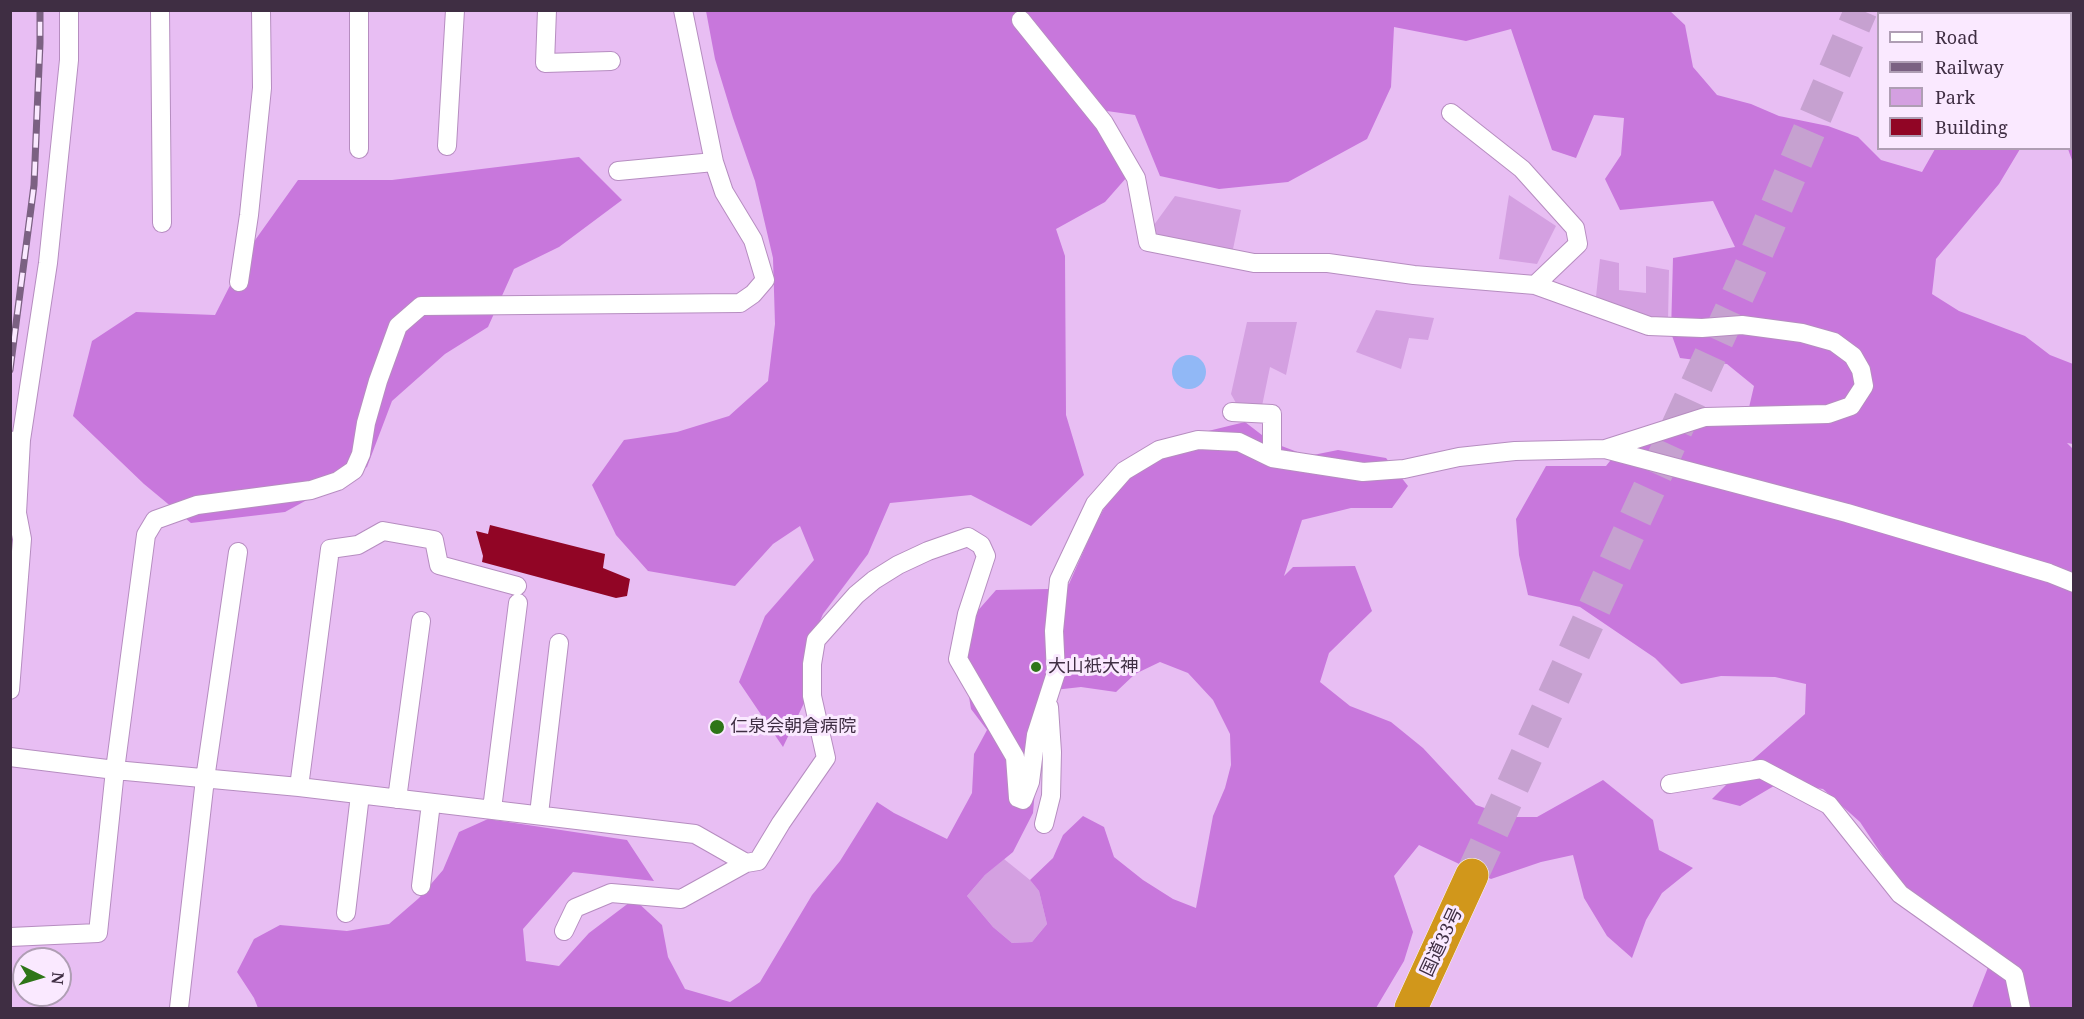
<!DOCTYPE html>
<meta charset="utf-8">
<style>
body{margin:0}
#map{position:relative;width:2084px;height:1019px;overflow:hidden;background:#e8bef3;font-family:"Noto Serif",serif}
canvas{display:block}
.frame{position:absolute;inset:0;border:12px solid #3f2e43;pointer-events:none}
.legend{position:absolute;left:1877px;top:12px;width:195px;height:138px;box-sizing:border-box;background:#fae9ff;border:2px solid #af9eb4;margin:0;padding:8px 10px;list-style:none;font-size:18px;color:#3f2e43}
.legend li{display:flex;align-items:center;gap:12px;height:30px}
.legend b{width:30px;border:2px solid #af9eb4}
.north{position:absolute;left:12px;top:947px;width:60px;height:60px;box-sizing:border-box;background:#fae9ff;border:2px solid #af9eb4;border-radius:50%;rotate:95deg;font-size:16px;font-weight:700;line-height:24px;text-align:center;color:#3f2e43}
.north::after{content:'';display:block;margin:auto;width:21px;height:27px;background:#2e7518;clip-path:polygon(50% 0,100% 100%,50% 72%,0 100%)}
</style>
<div id="map">
<canvas width="2084" height="1019"></canvas>
<div class="frame"></div>
<ul class="legend">
<li><b style="height:8px;background:#fff"></b>Road</li>
<li><b style="height:8px;background:#7b6182"></b>Railway</li>
<li><b style="height:16px;background:#d4a0e1"></b>Park</li>
<li><b style="height:16px;background:#910525"></b>Building</li>
</ul>
<div class="north">N</div>
</div>
<script>
const ctx = document.querySelector('canvas').getContext('2d');
ctx.lineJoin = 'round';
function fill(path, color) {
  ctx.fillStyle = color;
  ctx.fill(path, 'evenodd');
}
function toPath(rows) {
  const path = new Path2D();
  for (const r of rows) {
    if (r.length === 3) {
      path.moveTo(r[0] + r[2], r[1]);
      path.arc(r[0], r[1], r[2], 0, 2 * Math.PI);
      continue;
    }
    path.moveTo(r[0], r[1]);
    for (let i = 2; i < r.length; i += 2) path.lineTo(r[i], r[i + 1]);
  }
  return path;
}
function stroke(path, color, width, dash) {
  ctx.strokeStyle = color;
  ctx.lineWidth = width;
  ctx.lineCap = dash ? 'butt' : 'round';
  ctx.setLineDash(dash || []);
  ctx.stroke(path);
}
function drawText(font, color, halo, rows, align = 'center') {
  ctx.font = font + ' "Noto Serif","Noto Sans JP",serif';
  ctx.lineWidth = 6;
  ctx.setLineDash([]);
  ctx.textBaseline = 'middle';
  ctx.strokeStyle = halo;
  ctx.fillStyle = color;
  for (const [text, x, y, turn = 0] of rows) {
    ctx.save();
    ctx.translate(x, y);
    ctx.rotate((+turn || 0) * Math.PI / 180);
    ctx.textAlign = isNaN(turn) ? turn : align;
    if (halo) ctx.strokeText(text, 0, 0);
    ctx.fillText(text, 0, 0);
    ctx.restore();
  }
}
fill(toPath([
 [1509,195,1556,226,1537,264,1499,259],
 [1175,196,1241,210,1232,254,1150,238,1151,229],
 [1600,259,1619,263,1619,290,1646,293,1646,266,1669,270,1668,322,1595,306],
 [1376,310,1434,318,1428,340,1409,338,1401,369,1356,352],
 [1247,322,1297,322,1286,375,1270,367,1262,406,1236,403,1231,394],
 [1004,859,1030,880,1039,891,1047,924,1032,942,1012,943,993,927,967,896,985,875]
]), '#d4a0e1');
fill(toPath([
 [706,11,1670,11,1685,25,1693,67,1717,95,1751,104,1779,116,1828,126,1858,137,1881,160,1922,172,1935,149,2020,149,1999,184,1936,259,1932,294,1959,311,2025,336,2050,355,2073,364,2073,444,2067,443,2074,450,2073,1008,1972,1008,1994,952,1930,911,1896,876,1860,822,1823,789,1779,783,1740,806,1712,799,1740,771,1805,714,1806,684,1775,677,1721,676,1681,684,1655,658,1580,607,1528,595,1519,555,1516,519,1546,466,1606,466,1630,436,1747,416,1754,386,1727,364,1680,358,1671,333,1673,258,1735,247,1713,201,1620,210,1605,179,1621,155,1624,118,1594,115,1576,158,1552,150,1511,29,1466,41,1394,27,1391,87,1367,139,1288,182,1219,189,1160,176,1135,115,1100,110,1127,177,1105,202,1056,229,1065,256,1066,415,1084,475,1031,526,971,495,890,503,868,554,823,614,804,658,805,701,783,747,739,682,765,616,814,560,800,526,773,544,735,586,648,571,616,535,592,485,624,440,677,432,729,416,768,381,775,324,773,258,755,181,733,118,715,59],
 [1994,11,2073,11,2073,163,2068,149,2070,148,2070,14,1996,14],
 [579,157,622,200,559,247,514,269,488,327,445,354,392,401,367,467,285,512,191,523,144,484,73,416,92,341,136,312,215,315,248,250,298,180,392,180],
 [1245,422,1271,442,1308,456,1338,450,1386,458,1408,486,1392,508,1351,508,1302,520,1284,576,1293,567,1355,566,1372,611,1329,653,1320,682,1350,706,1391,722,1423,748,1476,805,1511,817,1537,817,1603,780,1653,820,1659,850,1693,868,1662,893,1646,920,1632,958,1607,936,1584,898,1573,855,1541,862,1491,879,1419,845,1394,876,1413,932,1404,961,1376,1008,258,1008,254,998,237,972,254,939,280,925,347,931,389,924,419,898,443,870,459,832,488,819,627,840,654,881,573,872,523,929,526,961,559,966,589,933,634,899,662,925,668,957,685,989,730,1002,760,982,812,895,840,861,877,802,894,813,947,839,972,793,974,754,987,730,971,709,963,660,974,615,996,590,1049,589,1069,584,1095,525,1121,477,1163,442],
 [1160,662,1188,673,1213,700,1230,734,1231,765,1225,788,1213,816,1196,908,1173,899,1143,880,1114,857,1104,827,1083,816,1063,835,1053,858,1030,880,1039,891,1047,924,1032,942,1012,943,993,927,967,896,985,875,1013,852,1033,813,1037,767,1054,690,1081,687,1116,692,1135,674]
]), '#c877dc');
fill(toPath([
 [1189,372,17]
]), '#91b8f6');
fill(toPath([
 [490,525,605,554,603,568,630,579,627,596,616,598,482,562,483,556,476,531,488,534]
]), '#910525');
stroke(toPath([
 [1472,875,1748,273,1861,10]
]), '#c6a1d0', 33, [33, 16]);
const street = toPath([
 [160,10,162,223],
 [359,10,359,149],
 [547,10,545,63,611,61],
 [1021,20,1104,123,1136,178,1148,242,1254,263,1328,263,1414,275,1535,285,1649,326,1702,328,1742,325,1802,333,1834,342,1853,356,1861,370,1864,386,1851,406,1828,414,1705,417,1605,449],
 [1451,113,1522,169,1575,228,1578,244,1535,285],
 [447,146,455,10],
 [618,171,714,162],
 [239,282,249,215,262,88,261,10],
 [1232,412,1272,414,1272,458],
 [10,441,21,440,48,263,69,60,69,10],
 [10,690,22,539,17,513,21,440],
 [10,757,115,770,299,787,695,834,746,863,758,861,781,823,826,758,812,696,812,664,816,640,856,595,874,580,898,565,928,551,968,537,981,545,986,556,967,614,958,659,1015,757,1018,798,1023,800,1030,782,1036,735,1056,673,1054,631,1059,580,1095,504,1124,471,1159,450,1198,440,1239,442,1272,458,1363,472,1404,469,1459,457,1515,451,1605,449,1847,513,2049,573,2074,583],
 [1670,784,1761,769,1829,805,1900,894,2014,975,2021,1008],
 [299,787,330,549,358,545,383,531,434,540,439,565,517,586],
 [397,799,421,621],
 [492,809,518,603],
 [539,814,559,643],
 [1044,824,1051,796,1052,752,1049,707],
 [421,886,431,803],
 [346,913,360,795],
 [564,931,575,908,611,893,681,899,746,863],
 [10,937,98,933,115,770,146,535,155,520,197,505,311,490,338,481,354,470,361,454,366,423,378,381,398,326,421,306,740,303,753,294,765,280,753,240,724,192,714,162,683,10],
 [179,1008,205,779,238,552]
]);
const highway = toPath([
 [1411,1008,1472,875]
]);
stroke(street, '#b68dc0', 20);
stroke(highway, '#fff', 34);
stroke(street, '#fff', 18);
stroke(highway, '#d1971b', 33);
const rail = toPath([
 [10,370,34,185,40,43,40,10]
]);
stroke(rail, '#7b6182', 7);
stroke(rail, '#fae9ff', 4.5, [14]);
for (const [x, y, r, color] of [
 [1036,667,6,"#2e7518"],
 [717,727,8,"#2e7518"]
]) {
  const dot = new Path2D();
  dot.arc(x, y, r, 0, 2 * Math.PI);
  ctx.fillStyle = color;
  ctx.fill(dot);
  stroke(dot, '#fae9ff', 2);
}
drawText('18px', '#3f2e43', '#fae9ff', [
 ["大山衹大神",1048,667],
 ["仁泉会朝倉病院",730,727]
], 'left');
drawText('18px', '#3f2e43', '#fae9ff', [
 ["国道33号",1442,942,-65]
]);
</script>
